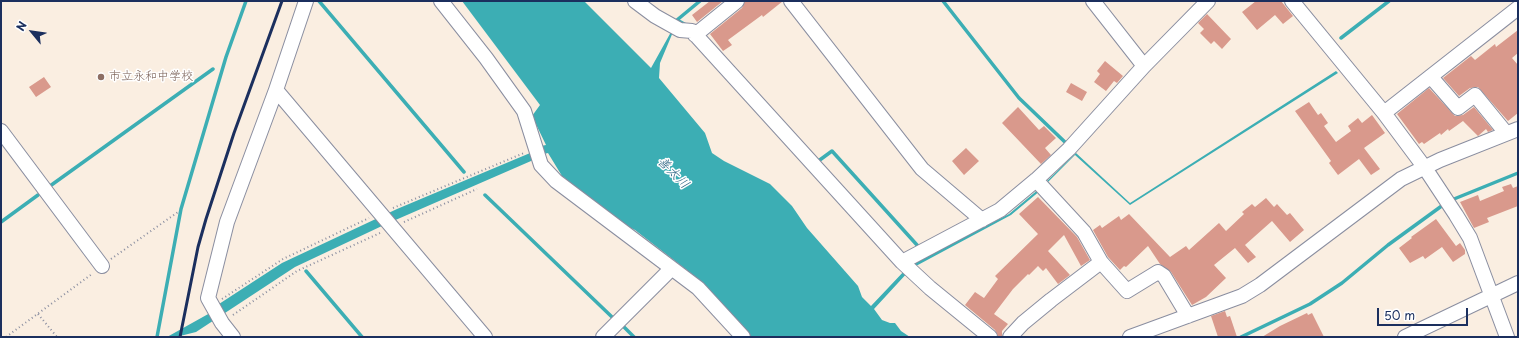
<!DOCTYPE html>
<meta charset="utf-8">
<style>
body{margin:0}
#map{position:relative;width:1519px;height:338px;overflow:hidden;background:#faeee1;font-family:"Playpen Sans",sans-serif}
canvas{display:block}
.frame{position:absolute;inset:0;border:2px solid #1b2f5e;pointer-events:none}
.north{position:absolute;left:12px;top:12px;width:40px;height:40px;-webkit-text-stroke:3px #fff;paint-order:stroke;rotate:299deg;font-size:11px;font-weight:700;line-height:16px;text-align:center;color:#1b2f5e}
.north::after{content:'';display:block;margin:auto;width:14px;height:18px;background:#1b2f5e;clip-path:polygon(50% 0,100% 100%,50% 72%,0 100%)}
.scale{position:absolute;left:1377px;top:308px;width:91px;height:18px;box-sizing:border-box;border:2px solid #1b2f5e;border-top:0;padding-left:5px;font-size:12px;line-height:14px;white-space:nowrap;color:#1b2f5e;-webkit-text-stroke:3px #fff;paint-order:stroke}
</style>
<div id="map">
<canvas width="1519" height="338"></canvas>
<div class="frame"></div>
<div class="north">N</div>
<div class="scale">50 m</div>
</div>
<script>
const ctx = document.querySelector('canvas').getContext('2d');
ctx.lineJoin = 'round';
function fill(path, color) {
  ctx.fillStyle = color;
  ctx.fill(path, 'evenodd');
}
function toPath(rows) {
  const path = new Path2D();
  for (const r of rows) {
    path.moveTo(r[0], r[1]);
    for (let i = 2; i < r.length; i += 2) path.lineTo(r[i], r[i + 1]);
  }
  return path;
}
function stroke(path, color, width, dash) {
  ctx.strokeStyle = color;
  ctx.lineWidth = width;
  ctx.lineCap = dash ? 'butt' : 'round';
  ctx.setLineDash(dash || []);
  ctx.stroke(path);
}
function drawText(font, color, halo, rows, align = 'center') {
  ctx.font = font + ' "Playpen Sans","Klee One",sans-serif';
  ctx.lineWidth = 3;
  ctx.setLineDash([]);
  ctx.textBaseline = 'middle';
  ctx.strokeStyle = halo;
  ctx.fillStyle = color;
  for (const [text, x, y, turn = 0] of rows) {
    ctx.save();
    ctx.translate(x, y);
    ctx.rotate((+turn || 0) * Math.PI / 180);
    ctx.textAlign = isNaN(turn) ? turn : align;
    if (halo) ctx.strokeText(text, 0, 0);
    ctx.fillText(text, 0, 0);
    ctx.restore();
  }
}
fill(toPath([
 [462,1,584,1,651,68,671,32,673,32,660,63,659,78,705,133,712,153,724,161,770,184,792,206,807,228,858,286,862,297,871,306,906,269,909,271,874,309,882,320,890,323,895,323,901,331,910,337,751,337,697,278,635,230,611,219,601,207,562,176,548,153,540,155,531,161,384,225,295,267,196,332,176,337,167,337,210,313,219,304,282,263,397,209,542,148,541,146,546,145,532,116,540,105],
 [1336,71,1338,73,1130,205,1075,155,1047,183,1046,182,1076,153,1130,203],
 [1040,188,1041,190,1011,215,916,266,914,263,1009,214]
]), '#3caeb4');
stroke(toPath([
 [319,1,464,172],
 [943,1,1019,98,1067,144],
 [686,25,677,20,700,1],
 [1341,38,1389,1],
 [816,161,817,162,832,151,917,245],
 [50,186,213,69],
 [485,195,612,317],
 [1454,199,1518,173],
 [1,222,38,195],
 [306,271,362,337],
 [623,326,634,337],
 [157,337,181,209,226,57,246,1],
 [1241,337,1310,304,1342,283,1388,245,1443,205]
]), '#3caeb4', 3.5);
fill(toPath([
 [710,1,723,1,697,22,692,15],
 [745,1,783,1,763,17,762,15,728,40,732,45,723,51,710,34,742,8],
 [1256,1,1281,1,1293,16,1283,24,1275,15,1257,30,1242,12],
 [1207,14,1231,39,1222,49,1214,41,1211,44,1200,33,1204,29,1198,23],
 [1518,30,1518,53,1512,58,1518,65,1518,113,1508,121,1478,87,1470,88,1459,96,1443,78,1471,56,1475,60,1495,44,1496,47],
 [1105,61,1123,76,1117,83,1114,81,1106,91,1094,82,1100,74,1097,71],
 [44,77,51,87,36,97,29,87],
 [1071,83,1087,92,1082,101,1066,92],
 [1429,88,1455,116,1463,115,1474,107,1493,130,1488,132,1486,129,1478,136,1463,121,1449,131,1448,129,1441,135,1440,133,1424,144,1422,142,1419,144,1397,114],
 [1309,102,1318,115,1321,113,1328,123,1324,126,1336,142,1351,131,1348,126,1358,118,1362,123,1372,115,1385,133,1364,148,1380,169,1371,175,1359,159,1338,175,1329,163,1331,161,1295,111],
 [1018,107,1039,130,1044,126,1056,138,1045,148,1051,155,1041,164,1002,123],
 [966,148,979,161,964,175,952,161],
 [1511,184,1513,188,1518,186,1518,206,1487,218,1489,222,1474,228,1460,202,1478,195,1480,201,1504,191,1502,187],
 [1038,197,1077,237,1090,260,1081,266,1064,235,1048,251,1070,275,1058,284,1046,268,1043,271,1038,266,1029,275,1028,274,1013,289,994,314,1008,324,1002,331,1002,337,998,337,995,330,965,305,975,292,984,298,998,279,995,276,1038,234,1019,214],
 [1266,198,1274,207,1277,204,1287,215,1290,213,1304,230,1290,242,1272,221,1245,245,1256,257,1248,263,1235,248,1214,265,1226,278,1206,297,1192,305,1171,272,1160,264,1148,246,1126,267,1124,266,1120,270,1108,257,1093,230,1100,225,1102,228,1119,216,1121,220,1129,214,1170,257,1186,246,1189,250,1219,223,1226,231,1244,214,1242,212,1252,204,1255,207],
 [1436,219,1456,246,1460,243,1465,250,1465,254,1453,262,1442,247,1425,259,1423,256,1410,263,1399,248,1412,238,1411,237],
 [1225,311,1227,317,1230,316,1237,337,1218,337,1211,316],
 [1307,313,1308,315,1312,313,1324,337,1262,337,1280,326]
]), '#d9998c');
const minor = toPath([
 [306,1,276,90,485,337],
 [441,1,486,58,524,111,541,165,556,181,698,288,743,337],
 [635,1,655,16,680,30,692,31,902,262,930,288,990,337],
 [791,1,922,169,982,220],
 [1093,1,1144,66],
 [1292,1,1384,113,1425,168,1456,215,1470,238,1507,337],
 [695,35,737,1],
 [1431,77,1458,108,1475,95,1506,133],
 [1384,113,1518,8],
 [1,131,102,266],
 [1036,180,1084,232,1101,262,1127,291,1158,272,1164,276,1188,316],
 [902,262,1000,210,1036,180,1069,149,1144,66,1208,1],
 [233,337,222,323,208,298,227,222,276,90],
 [603,337,671,269],
 [1010,337,1023,323,1051,300,1101,262],
 [1130,337,1242,296,1260,285,1401,179,1440,160,1518,129],
 [1405,337,1518,283]
]);
stroke(minor, '#8a8ea0', 16);
stroke(toPath([
 [393,208,524,153],
 [404,222,477,189],
 [111,259,178,212],
 [222,299,283,259,369,218],
 [38,314,57,337],
 [233,315,297,271,380,233],
 [6,337,92,274]
]), '#8a8ea0', 2, [1, 3]);
stroke(minor, '#fff', 14);
stroke(toPath([
 [180,337,198,247,206,219,234,133,282,1]
]), '#1b2f5e', 3);
for (const [x, y, r, color] of [
 [101,77,4,"#8d6e63"]
]) {
  const dot = new Path2D();
  dot.arc(x, y, r, 0, 2 * Math.PI);
  ctx.fillStyle = color;
  ctx.fill(dot);
  stroke(dot, '#fff', 1.5);
}
drawText('12px', '#785e54', '#fff', [
 ["市立永和中学校",109,77]
], 'left');
drawText('italic 13px', '#286280', '#fff', [
 ["善太川",673,173,45]
]);
</script>
